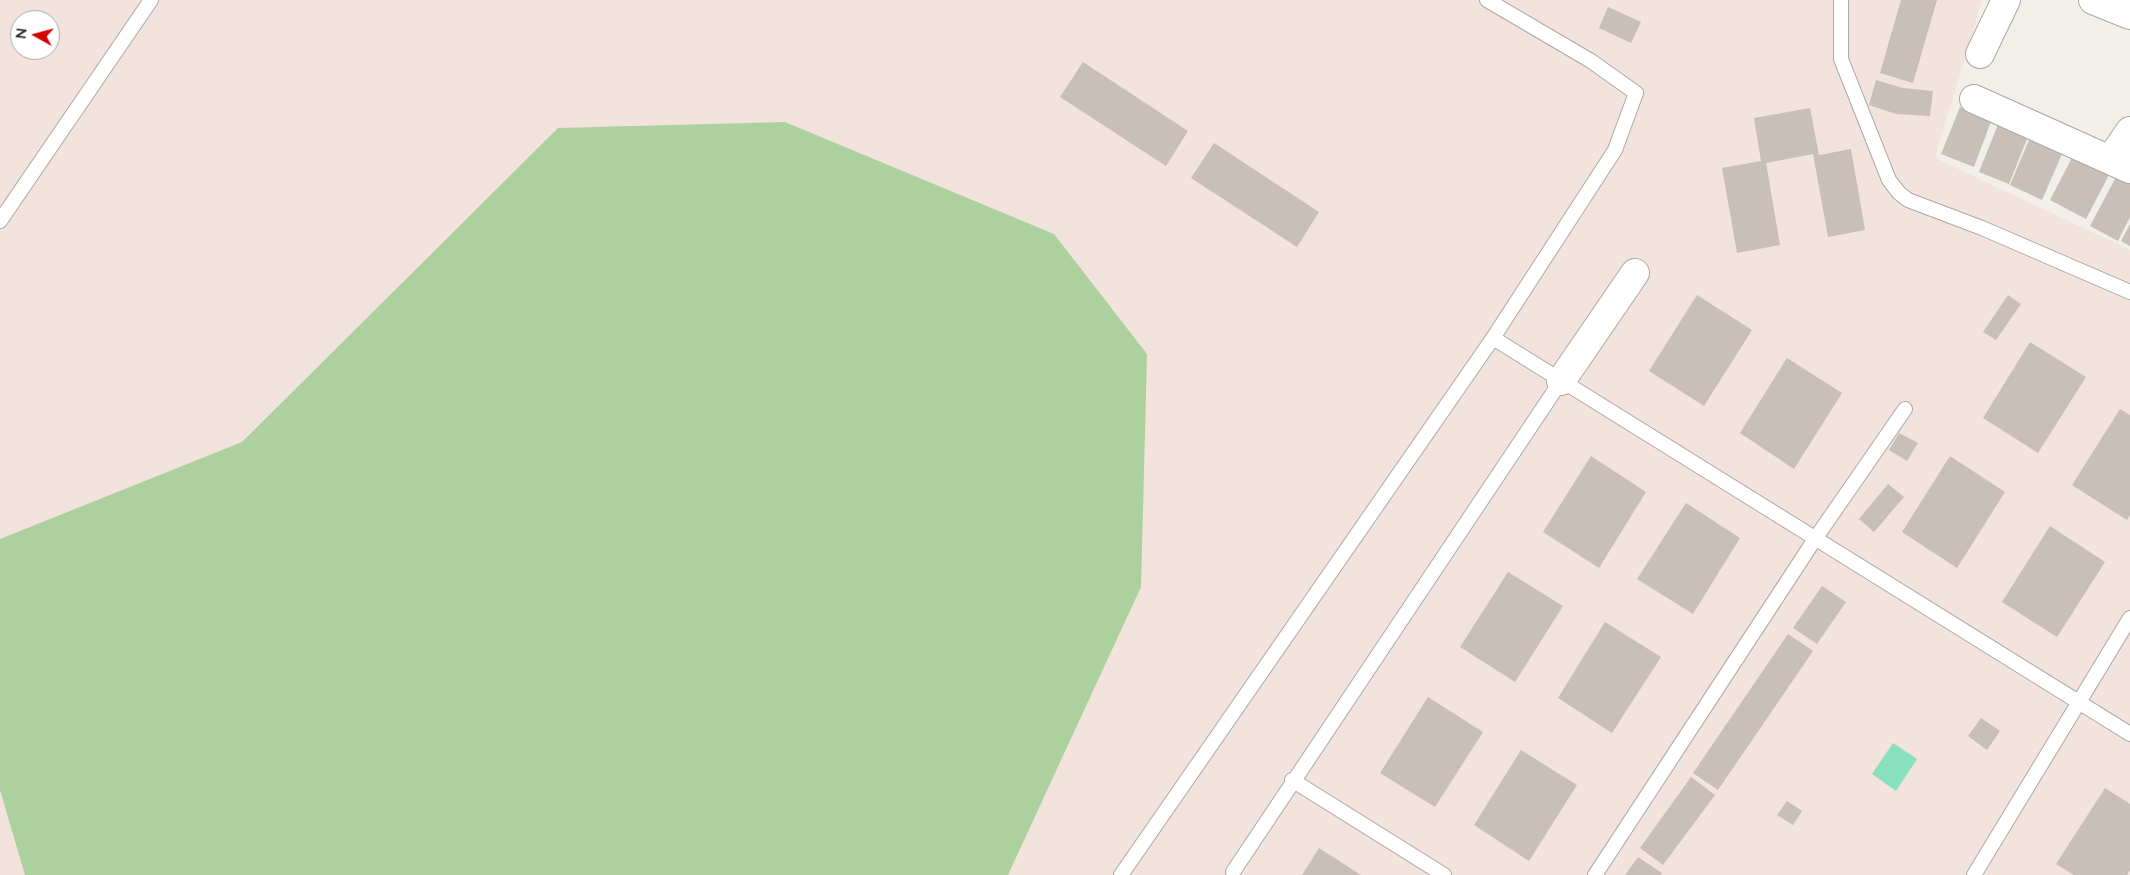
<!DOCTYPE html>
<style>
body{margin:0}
#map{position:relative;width:2130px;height:875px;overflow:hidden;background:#f2efe9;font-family:Lato,sans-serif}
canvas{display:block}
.north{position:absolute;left:10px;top:10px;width:50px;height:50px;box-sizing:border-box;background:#fff;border:1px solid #a7a7a7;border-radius:50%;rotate:277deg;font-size:14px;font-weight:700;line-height:20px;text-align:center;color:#222}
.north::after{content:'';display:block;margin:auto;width:18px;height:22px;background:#d40000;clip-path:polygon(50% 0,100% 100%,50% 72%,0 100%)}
</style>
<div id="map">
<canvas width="2130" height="875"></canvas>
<div class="north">N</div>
</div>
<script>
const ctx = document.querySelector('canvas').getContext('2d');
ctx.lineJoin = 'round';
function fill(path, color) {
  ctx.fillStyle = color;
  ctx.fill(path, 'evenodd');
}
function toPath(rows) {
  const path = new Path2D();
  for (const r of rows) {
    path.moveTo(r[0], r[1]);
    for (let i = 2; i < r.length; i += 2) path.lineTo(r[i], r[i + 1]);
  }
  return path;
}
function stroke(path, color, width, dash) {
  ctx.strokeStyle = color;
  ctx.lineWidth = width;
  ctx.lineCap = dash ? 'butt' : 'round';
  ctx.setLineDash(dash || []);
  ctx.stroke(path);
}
fill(toPath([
 [0,0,1982,0,1935,158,2130,250,2130,875,0,875],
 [20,20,50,20,50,50,20,50]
]), '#f3e3dd');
fill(toPath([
 [785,122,1054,234,1147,354,1141,587,1008,875,25,875,0,790,0,539,242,442,558,128]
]), '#add19e');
fill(toPath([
 [1893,743,1917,759,1896,791,1872,774]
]), '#88e0be');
fill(toPath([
 [1901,0,1937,0,1913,83,1880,73],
 [1608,7,1641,22,1631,43,1599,28],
 [1083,62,1188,131,1166,166,1060,97],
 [1876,80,1903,88,1933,91,1930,116,1896,114,1869,105],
 [1960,107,1992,119,1974,167,1941,154],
 [1810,108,1819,155,1851,149,1865,230,1828,237,1813,154,1766,163,1780,245,1737,253,1722,168,1761,161,1754,118],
 [1999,122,2029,134,2009,184,1979,172],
 [2029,140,2062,154,2042,200,2010,185],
 [1214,143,1319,212,1297,247,1191,178],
 [2075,152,2111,171,2086,219,2050,200],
 [2116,177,2130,184,2130,217,2118,241,2090,226],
 [2130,224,2130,246,2121,241],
 [1697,295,1752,330,1704,406,1649,371],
 [2008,295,2021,304,1996,340,1983,332],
 [2030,342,2086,377,2038,453,1983,418],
 [1787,358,1842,393,1794,469,1740,433],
 [2120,409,2130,415,2130,515,2127,520,2072,485],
 [1899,433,1918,443,1907,461,1889,450],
 [1591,456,1646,492,1599,568,1543,532],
 [1950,456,2005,492,1957,568,1902,532],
 [1888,484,1904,497,1874,532,1859,519],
 [1686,503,1740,538,1693,614,1637,579],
 [2050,526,2105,562,2057,637,2002,602],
 [1508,572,1563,606,1515,682,1460,647],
 [1822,586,1846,602,1817,644,1793,628],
 [1605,622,1661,657,1612,733,1558,698],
 [1788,634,1813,651,1718,790,1693,773],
 [1428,697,1483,732,1435,807,1380,773],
 [1981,718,2000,731,1987,750,1968,736],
 [1521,750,1577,785,1529,861,1474,825],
 [1691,777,1715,795,1663,865,1640,848],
 [2105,788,2130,804,2130,870,2127,875,2074,875,2056,864],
 [1787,801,1802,811,1793,825,1777,815],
 [1319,848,1361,875,1302,875],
 [1638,857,1662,873,1661,875,1625,875]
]), '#c7bfb8');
const service = toPath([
 [1841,0,1841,59,1889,180,1899,193,1908,200,1982,228,2130,292],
 [0,221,151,0],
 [1493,338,2130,734],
 [1292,780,1444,875],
 [1233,872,1561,381],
 [1121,875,1493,338,1615,150,1636,93,1591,61,1487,0],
 [1595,875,1815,539,1905,409],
 [1974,875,2130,618]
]);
const minor = toPath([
 [2093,0,2130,15],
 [1980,54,2006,0],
 [1974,99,2130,169],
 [2110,160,2130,131],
 [1561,381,1635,273]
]);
stroke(service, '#a9a9a9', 16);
stroke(minor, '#a9a9a9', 30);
stroke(service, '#fff', 14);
stroke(minor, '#fff', 28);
</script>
